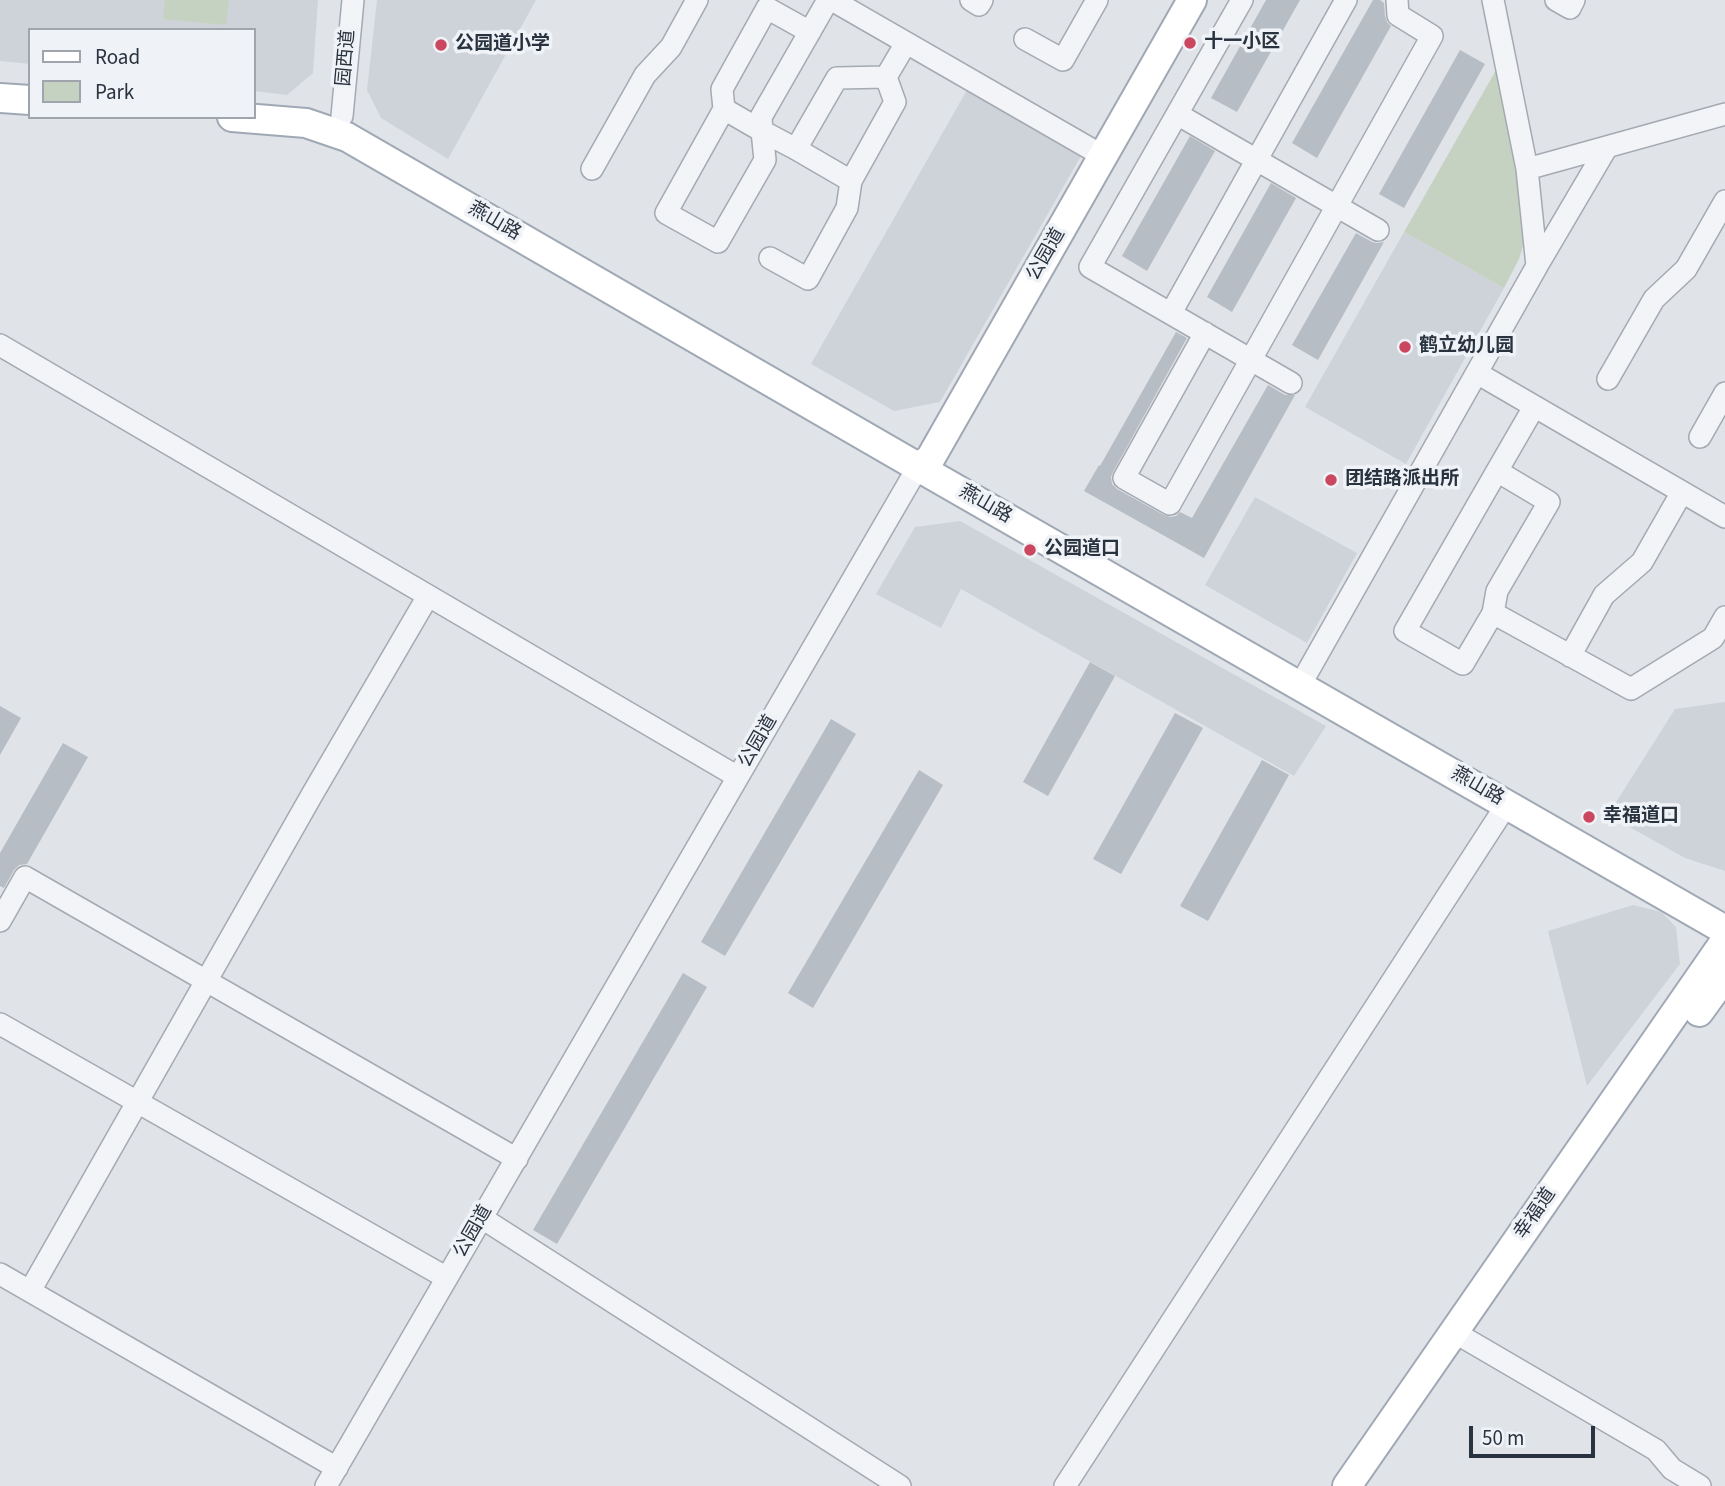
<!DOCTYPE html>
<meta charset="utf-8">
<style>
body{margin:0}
#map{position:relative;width:1725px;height:1486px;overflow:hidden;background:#e0e3e8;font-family:"Source Sans 3",sans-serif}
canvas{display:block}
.legend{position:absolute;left:28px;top:28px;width:228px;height:91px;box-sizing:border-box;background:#eff2f6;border:2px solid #a0a5ad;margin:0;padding:9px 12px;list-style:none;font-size:21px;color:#29323f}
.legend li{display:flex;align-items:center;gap:14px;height:35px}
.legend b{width:35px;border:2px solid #a0a5ad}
.scale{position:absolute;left:1469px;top:1426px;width:126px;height:32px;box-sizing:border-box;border:4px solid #29323f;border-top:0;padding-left:9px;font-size:21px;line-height:24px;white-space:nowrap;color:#29323f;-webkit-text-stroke:5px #eff2f6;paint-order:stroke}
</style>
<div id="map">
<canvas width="1725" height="1486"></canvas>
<ul class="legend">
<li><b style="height:9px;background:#fff"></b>Road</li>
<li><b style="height:19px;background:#c6d2c1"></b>Park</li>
</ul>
<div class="scale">50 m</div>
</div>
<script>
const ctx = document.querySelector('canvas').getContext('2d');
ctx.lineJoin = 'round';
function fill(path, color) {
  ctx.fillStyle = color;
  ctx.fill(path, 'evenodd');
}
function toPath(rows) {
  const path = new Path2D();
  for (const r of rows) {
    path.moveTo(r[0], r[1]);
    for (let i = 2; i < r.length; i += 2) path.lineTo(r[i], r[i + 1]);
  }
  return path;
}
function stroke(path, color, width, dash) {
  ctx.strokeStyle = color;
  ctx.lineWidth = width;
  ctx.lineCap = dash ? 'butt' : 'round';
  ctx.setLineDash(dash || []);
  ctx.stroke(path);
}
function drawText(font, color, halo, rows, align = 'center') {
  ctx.font = font + ' "Source Sans 3","Noto Sans SC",sans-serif';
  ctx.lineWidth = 7;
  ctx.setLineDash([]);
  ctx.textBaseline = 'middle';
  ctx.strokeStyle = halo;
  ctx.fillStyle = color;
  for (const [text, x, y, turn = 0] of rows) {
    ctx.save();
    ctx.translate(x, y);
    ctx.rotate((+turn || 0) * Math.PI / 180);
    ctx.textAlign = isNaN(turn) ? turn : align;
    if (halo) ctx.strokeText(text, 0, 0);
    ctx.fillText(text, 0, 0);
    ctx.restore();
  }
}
fill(toPath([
 [0,0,318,0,313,73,287,95,254,91,254,30,30,30,30,64,0,61],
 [377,0,536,0,448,159,381,118,367,90],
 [967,90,1081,156,940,402,894,411,811,364],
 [1404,232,1504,288,1406,464,1305,407],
 [1255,497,1357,553,1307,643,1205,585],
 [960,521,1326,726,1294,776,961,589,941,628,876,594,915,527],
 [1725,702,1725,871,1685,858,1608,815,1675,709],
 [1633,905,1661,912,1676,927,1680,964,1587,1086,1548,931]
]), '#ced3da');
fill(toPath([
 [165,0,229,0,226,25,163,19],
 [1500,63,1527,233,1519,259,1504,288,1404,232]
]), '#c6d2c1');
fill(toPath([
 [1266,0,1300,0,1237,112,1211,98],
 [1373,0,1380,0,1384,3,1385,16,1387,22,1391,26,1317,158,1292,143],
 [1460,50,1485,64,1404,208,1379,194],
 [1190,136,1215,151,1147,271,1122,256],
 [1271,183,1296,198,1232,312,1207,297],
 [1356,233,1372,242,1377,243,1384,242,1318,360,1292,345],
 [1176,332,1187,338,1113,472,1111,477,1112,484,1117,489,1164,515,1171,517,1176,516,1180,512,1192,518,1268,385,1285,395,1295,395,1204,558,1084,491,1099,465,1100,466],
 [1090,662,1115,676,1048,796,1023,782],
 [0,706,21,718,0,755],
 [1175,713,1203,728,1121,874,1093,859],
 [831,719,856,734,725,956,701,942],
 [63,743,88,757,27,864,19,865,14,870,4,888,0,886,0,853],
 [1262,760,1289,775,1208,921,1180,906],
 [919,770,943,785,813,1008,788,993],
 [683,973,707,987,557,1244,533,1230]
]), '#b7bdc5');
const minor = toPath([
 [828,0,761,117,762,131,765,160,718,242,666,213,724,109,762,131,796,149,851,181,895,102,886,77],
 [832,0,1103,156],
 [971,0,979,5,982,0],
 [1242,0,1090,267,1291,383],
 [1556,0,1570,8,1574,0],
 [1025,39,1063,60,1097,0],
 [724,109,722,89,767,8,810,32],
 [1177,114,1378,230],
 [342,116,353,0],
 [796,149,837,78,886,77,906,43],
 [592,169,645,75,671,47,697,0],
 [1527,169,1725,114],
 [770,258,808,279,847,208,851,181],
 [1537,266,1607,147],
 [1171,313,1346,0],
 [1205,333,1124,478,1170,504,1432,36,1398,15,1397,0],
 [0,345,738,777],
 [1477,373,1725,517],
 [1608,379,1654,299,1686,269,1725,201],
 [1534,407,1497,471,1549,502,1497,591,1493,613,1631,689,1713,638,1725,617],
 [1700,437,1725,393],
 [1493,613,1463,664,1405,631,1497,471],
 [1570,656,1604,595,1642,562,1682,492],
 [1307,673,1537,266,1527,169,1493,0],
 [0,921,25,877,517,1159],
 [0,1024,447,1278],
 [482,1218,900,1486],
 [0,1274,337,1468],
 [30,1291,313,793,428,596],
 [1466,1339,1656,1450,1672,1469,1700,1486],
 [326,1486,918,467],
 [1065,1486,1507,804]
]);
const major = toPath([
 [0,98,30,100],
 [232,117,306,123,347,137,918,467,1725,930],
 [918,467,930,459,1192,0],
 [1699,1012,1725,976],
 [1347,1486,1725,941]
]);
stroke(minor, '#a5aab2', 24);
stroke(major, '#9fa8b4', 32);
stroke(minor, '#f2f4f7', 21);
stroke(major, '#fff', 28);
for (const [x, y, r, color] of [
 [1190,43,7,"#cb475f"],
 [441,45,7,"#cb475f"],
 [1405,347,7,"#cb475f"],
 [1331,480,7,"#cb475f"],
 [1030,550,7,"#cb475f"],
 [1589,817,7,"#cb475f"]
]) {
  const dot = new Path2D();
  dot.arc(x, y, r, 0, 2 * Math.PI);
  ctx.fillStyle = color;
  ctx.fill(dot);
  stroke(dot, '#eff2f6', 2.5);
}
drawText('bold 19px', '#29323f', '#eff2f6', [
 ["十一小区",1204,43],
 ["公园道小学",455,45],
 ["鹤立幼儿园",1419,347],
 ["团结路派出所",1345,480],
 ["公园道口",1044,550],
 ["幸福道口",1603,817]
], 'left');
drawText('19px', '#29323f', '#eff2f6', [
 ["园西道",347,58,-85],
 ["燕山路",494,222,30],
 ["公园道",1047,255,-60],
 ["燕山路",985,505,30],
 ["公园道",759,742,-60],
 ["燕山路",1477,787,30],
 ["幸福道",1536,1214,-55],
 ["公园道",474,1232,-60]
]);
</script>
